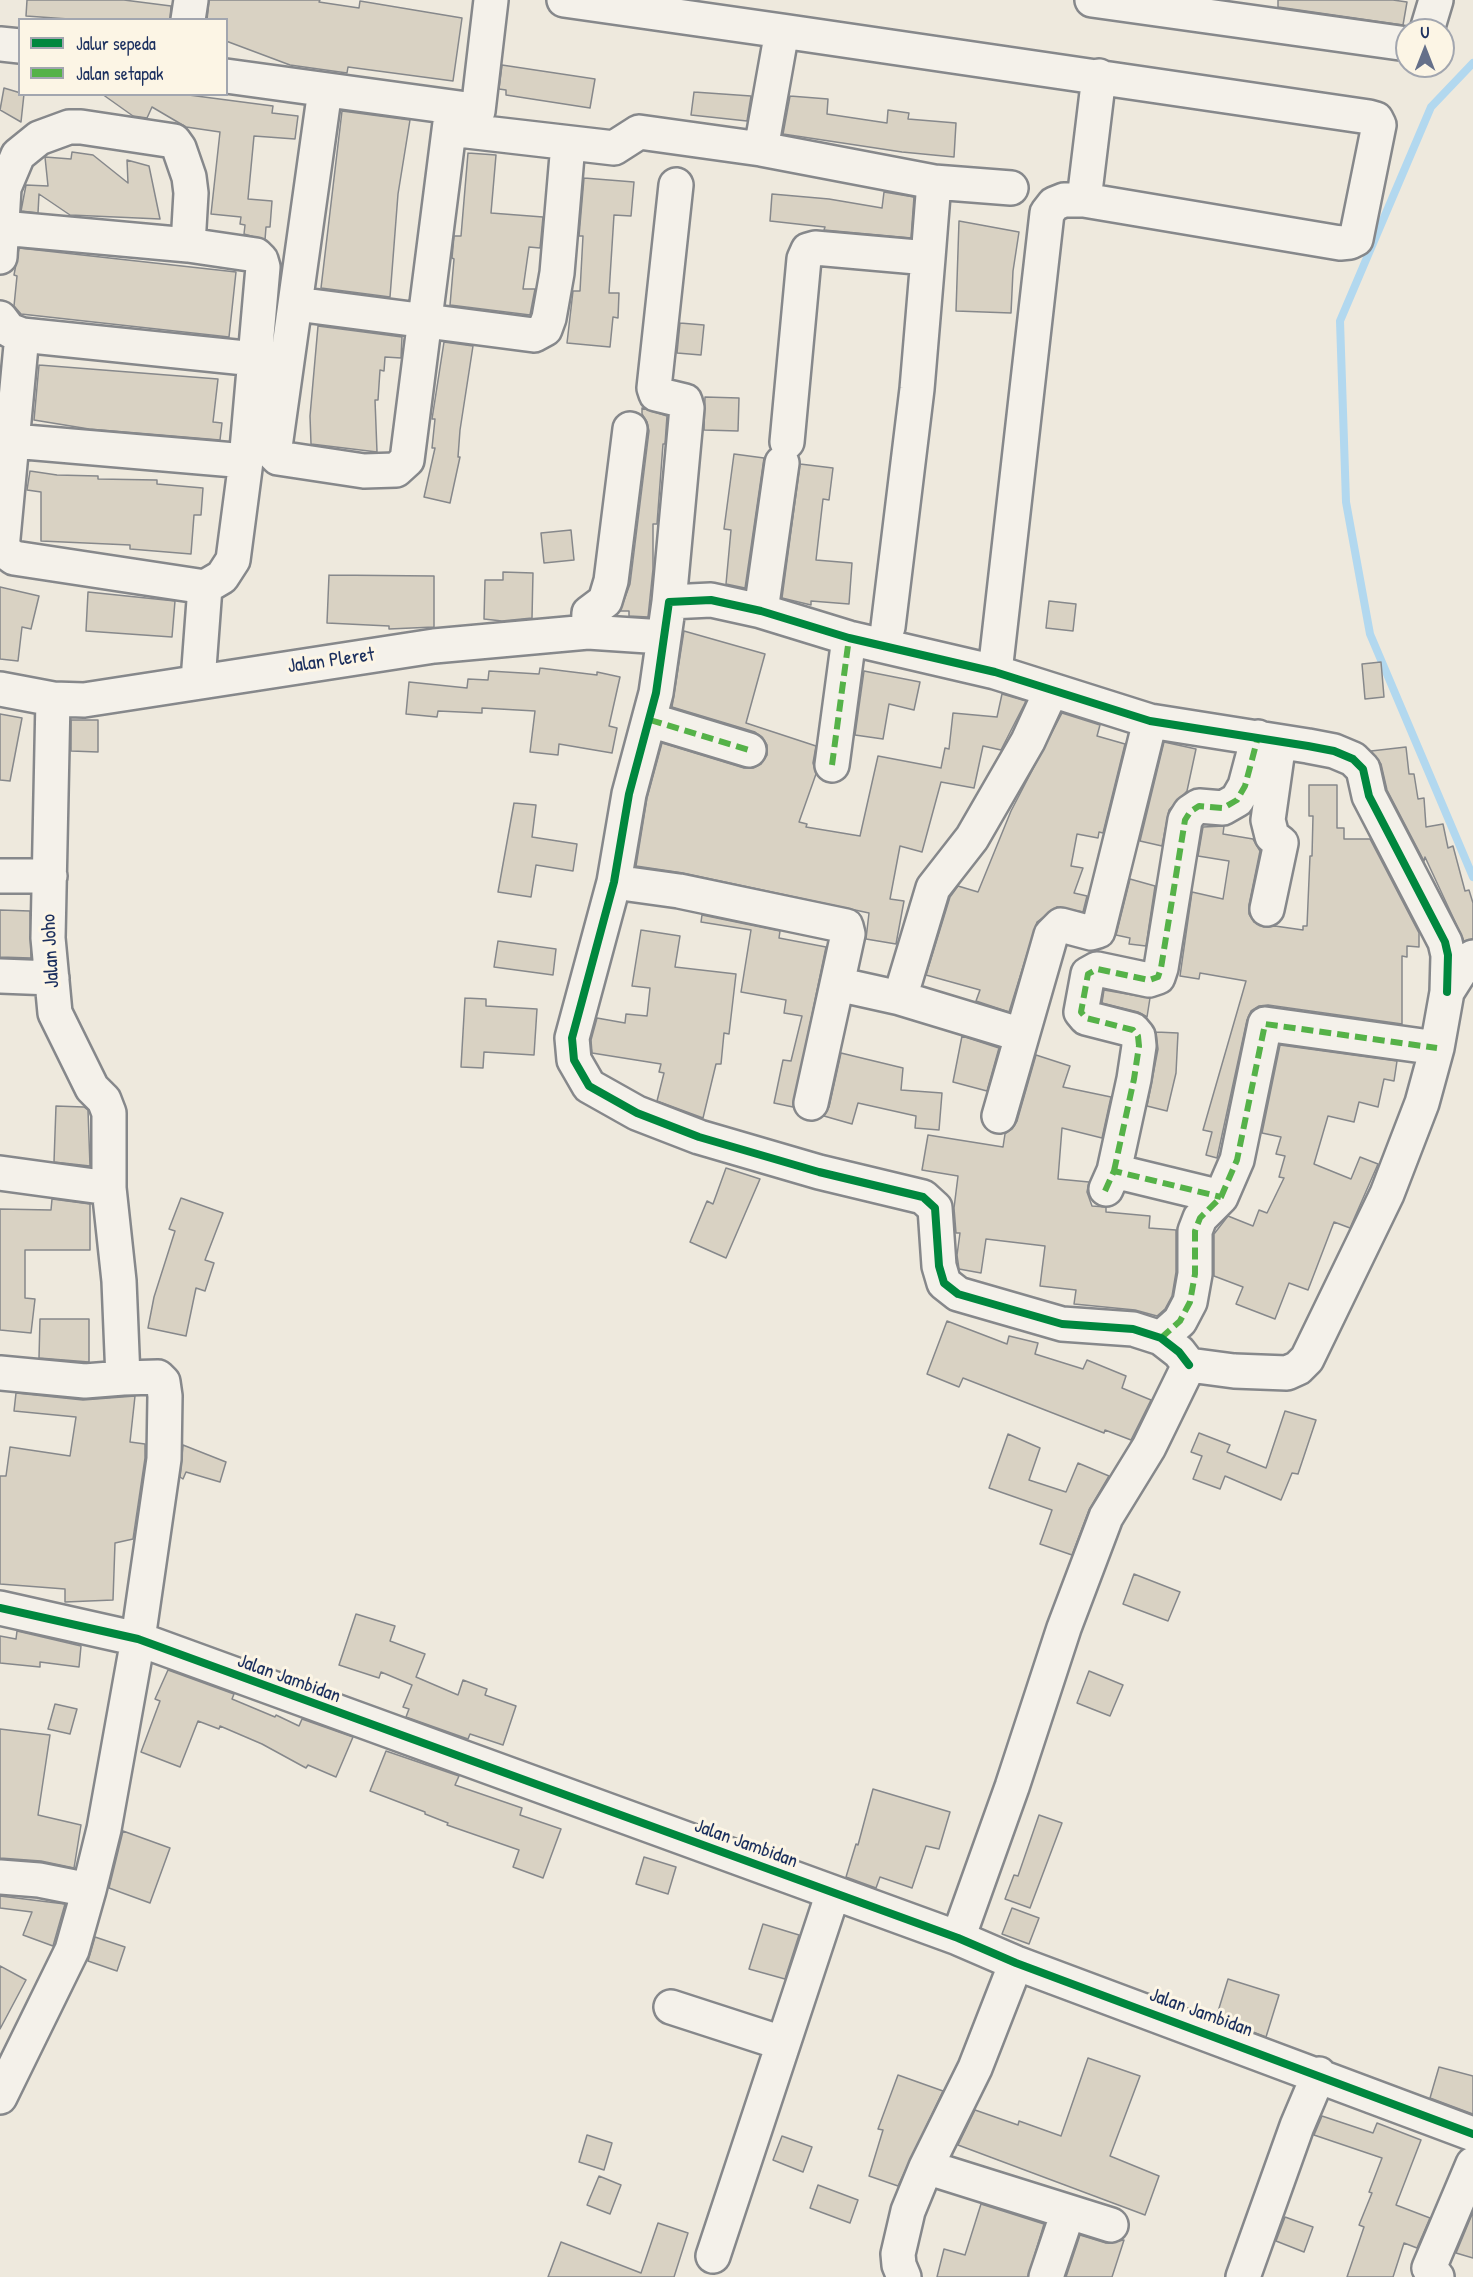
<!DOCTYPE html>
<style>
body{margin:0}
#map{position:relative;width:1473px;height:2277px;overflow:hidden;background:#eee9dd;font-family:"Patrick Hand",sans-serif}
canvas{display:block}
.legend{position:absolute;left:18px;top:18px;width:210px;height:78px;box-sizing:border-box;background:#fcf5e5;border:2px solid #a2a6af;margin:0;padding:8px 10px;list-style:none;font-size:18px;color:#1b2f5e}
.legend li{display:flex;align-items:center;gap:12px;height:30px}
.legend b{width:30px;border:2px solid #a2a6af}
.north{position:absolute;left:1395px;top:18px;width:60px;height:60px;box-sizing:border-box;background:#fcf5e5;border:2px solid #a2a6af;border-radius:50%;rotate:0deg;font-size:16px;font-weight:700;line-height:24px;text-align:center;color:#1b2f5e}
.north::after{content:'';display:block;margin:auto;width:21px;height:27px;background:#65708a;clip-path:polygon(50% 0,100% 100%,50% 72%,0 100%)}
</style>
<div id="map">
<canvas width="1473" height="2277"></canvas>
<ul class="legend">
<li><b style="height:8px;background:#00873e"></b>Jalur sepeda</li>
<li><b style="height:8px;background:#55b248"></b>Jalan setapak</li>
</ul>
<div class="north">U</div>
</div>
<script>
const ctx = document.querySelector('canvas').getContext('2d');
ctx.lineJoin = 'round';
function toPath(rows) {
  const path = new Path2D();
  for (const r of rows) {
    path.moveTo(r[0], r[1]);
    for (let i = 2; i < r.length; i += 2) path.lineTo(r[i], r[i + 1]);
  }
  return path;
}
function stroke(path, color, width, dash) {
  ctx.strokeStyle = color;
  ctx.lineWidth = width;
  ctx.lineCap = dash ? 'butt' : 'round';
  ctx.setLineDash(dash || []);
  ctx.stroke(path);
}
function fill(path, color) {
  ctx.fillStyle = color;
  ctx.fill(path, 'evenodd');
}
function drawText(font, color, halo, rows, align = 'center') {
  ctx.font = font + ' "Patrick Hand",sans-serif';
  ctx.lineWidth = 6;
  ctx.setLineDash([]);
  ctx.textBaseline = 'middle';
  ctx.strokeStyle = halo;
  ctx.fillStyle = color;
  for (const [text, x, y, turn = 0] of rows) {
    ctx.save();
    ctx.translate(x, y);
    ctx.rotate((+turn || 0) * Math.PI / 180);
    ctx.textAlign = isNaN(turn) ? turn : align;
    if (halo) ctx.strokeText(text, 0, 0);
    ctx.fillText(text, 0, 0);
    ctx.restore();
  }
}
stroke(toPath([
 [1473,63,1431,107,1340,321,1346,502,1370,634,1473,877]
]), '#b2d8ef', 8);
const building = toPath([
 [27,0,124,0,171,6,170,20,83,20,26,16,27,0],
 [209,0,320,0,319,2,359,8,360,1,462,18,453,81,348,67,347,73,290,65,226,41,226,20,207,20,209,0],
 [1278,0,1393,0,1407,2,1403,25,1278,7,1278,0],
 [502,65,595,79,590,108,506,95,506,90,499,89,502,65],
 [4,88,24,94,21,122,0,110,4,88],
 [694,92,751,96,747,121,691,115,694,92],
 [102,94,181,94,273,106,272,113,298,116,295,139,254,136,248,199,272,201,270,227,266,227,265,240,244,234,245,225,240,224,241,217,211,214,220,132,186,127,152,107,147,118,133,116,102,94],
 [790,96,828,99,827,114,887,123,888,110,909,113,908,119,956,123,954,157,902,152,783,134,790,96],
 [342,111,410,120,398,194,390,297,321,288,342,111],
 [72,152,93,155,128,183,127,160,149,166,160,219,70,215,39,194,38,213,21,211,26,185,48,186,45,157,71,159,72,152],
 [468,153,496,155,491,213,543,217,540,248,529,247,523,289,535,289,530,315,450,305,454,259,452,258,454,236,461,236,468,153],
 [584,178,634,182,631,216,614,215,609,293,619,293,618,318,613,317,610,347,567,343,573,291,580,291,583,236,579,236,584,178],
 [884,192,914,197,911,238,824,230,825,227,770,221,772,194,829,199,882,208,884,192],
 [959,221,1019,232,1013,271,1011,313,956,311,959,221],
 [19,248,236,272,229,337,21,314,14,306,17,276,14,275,19,248],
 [680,323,704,325,701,355,677,353,680,323],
 [318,326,402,337,401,358,385,357,384,371,380,370,378,400,375,400,377,452,311,444,310,416,318,326],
 [444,342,473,346,460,430,458,457,460,457,450,503,424,497,435,448,432,448,435,419,432,419,444,342],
 [39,365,218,379,213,422,222,423,220,440,89,429,34,420,39,365],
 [705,397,739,398,738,431,704,430,705,397],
 [642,408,667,416,665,444,663,444,657,524,653,524,653,569,648,617,629,616,629,611,620,611,630,584,649,431,647,422,642,414,642,408],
 [734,454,764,458,745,588,726,584,731,530,724,529,734,454],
 [800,464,833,468,829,500,823,499,816,560,852,563,849,604,811,601,811,605,782,598,800,464],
 [30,471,57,475,98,476,98,479,157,480,157,484,203,488,201,515,194,515,191,554,130,549,130,545,41,541,41,492,27,490,30,471],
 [571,530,574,560,544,563,541,533,571,530],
 [503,572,533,573,532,618,502,621,484,619,485,580,503,580,503,572],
 [329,575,434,576,434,627,389,629,389,626,327,623,329,575],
 [0,587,39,596,31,629,22,627,18,661,0,659,0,587],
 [88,592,175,601,172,637,86,631,88,592],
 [1049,601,1076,604,1073,631,1046,628,1049,601],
 [684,631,765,654,746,723,816,746,813,763,816,774,799,822,807,824,806,827,860,836,878,756,941,768,945,748,949,749,953,713,997,717,1002,694,1026,701,1001,750,983,746,974,788,941,782,922,852,900,846,890,899,904,901,896,944,866,939,869,913,683,873,636,866,647,798,662,743,744,768,753,768,761,764,767,755,767,745,762,737,755,732,672,707,684,631],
 [1381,662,1384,697,1365,699,1362,664,1381,662],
 [540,668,597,675,597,672,620,677,609,726,617,728,612,753,559,744,558,755,530,752,535,711,482,708,482,713,438,711,437,717,406,714,409,682,467,688,468,679,488,680,489,671,539,674,540,668],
 [864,671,920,682,914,710,889,704,883,739,855,735,864,671],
 [1062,713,1100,725,1097,736,1125,744,1103,833,1099,832,1098,838,1077,834,1071,866,1083,868,1074,893,1087,896,1083,912,1057,907,1037,922,1009,1012,976,1001,980,990,926,975,950,897,958,886,978,892,1011,811,1062,713],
 [0,714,22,718,10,781,0,780,0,714],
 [71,720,98,720,98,752,71,751,71,720],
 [1164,742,1196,749,1187,791,1169,810,1162,846,1140,841,1164,742],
 [1406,747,1409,774,1414,774,1418,799,1424,798,1426,827,1443,824,1448,848,1453,846,1465,891,1469,890,1473,903,1473,939,1464,941,1425,857,1424,861,1387,790,1381,764,1371,751,1406,747],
 [1309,785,1337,785,1337,828,1344,828,1344,839,1370,839,1419,933,1419,947,1407,946,1407,957,1402,956,1402,1024,1268,1005,1259,1006,1251,1011,1247,1020,1217,1158,1206,1155,1212,1132,1203,1130,1246,981,1200,973,1199,979,1180,976,1192,892,1223,899,1229,861,1198,856,1203,827,1224,826,1223,834,1253,839,1260,851,1249,905,1249,914,1254,922,1264,927,1275,926,1303,930,1303,926,1307,926,1310,856,1312,856,1313,816,1309,816,1309,785],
 [514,803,536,805,532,837,577,844,573,871,536,865,531,897,498,892,514,803],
 [1130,879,1155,886,1146,946,1129,944,1130,938,1116,935,1130,879],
 [0,910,30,911,31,958,0,957,0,910],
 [702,915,780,931,779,938,826,947,793,1107,774,1103,783,1060,791,1061,802,1016,784,1013,786,1000,741,992,751,930,701,922,702,915],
 [641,930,680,936,675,967,736,974,729,1034,724,1033,721,1064,716,1064,703,1118,657,1101,664,1073,659,1072,661,1064,592,1053,591,1040,597,1018,625,1023,626,1014,647,1016,650,988,632,986,641,930],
 [498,941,556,949,553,975,494,967,498,941],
 [1104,990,1150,998,1147,1017,1138,1012,1102,1003,1104,990],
 [465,998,486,999,486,1006,537,1009,534,1055,484,1052,483,1068,461,1067,465,998],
 [1156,1032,1178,1033,1176,1073,1167,1111,1147,1106,1158,1049,1156,1032],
 [962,1036,999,1048,987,1091,953,1082,962,1036],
 [1280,1045,1397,1061,1394,1081,1384,1079,1378,1107,1359,1102,1354,1122,1328,1116,1314,1164,1351,1179,1360,1157,1378,1164,1350,1228,1334,1222,1308,1290,1289,1283,1275,1319,1236,1304,1243,1287,1214,1276,1214,1234,1228,1216,1253,1226,1259,1210,1267,1213,1284,1178,1279,1177,1285,1156,1276,1154,1281,1137,1262,1133,1280,1045],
 [841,1053,903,1068,901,1090,942,1093,939,1130,915,1128,916,1116,858,1103,852,1124,824,1116,829,1107,841,1053],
 [1036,1055,1070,1066,1063,1087,1111,1097,1102,1138,1062,1128,1058,1179,1089,1182,1087,1192,1092,1206,1106,1207,1106,1212,1150,1216,1149,1228,1176,1230,1176,1272,1172,1296,1165,1309,1157,1316,1135,1310,1074,1304,1076,1290,1040,1286,1045,1246,986,1239,981,1273,959,1269,957,1255,960,1233,956,1233,954,1208,958,1176,922,1170,928,1135,1003,1147,1005,1134,1012,1129,1017,1121,1036,1055],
 [56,1106,84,1107,88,1110,90,1166,54,1162,56,1106],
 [726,1168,760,1179,726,1258,690,1242,707,1201,713,1204,726,1168],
 [181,1198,223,1213,205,1260,214,1263,205,1291,196,1288,186,1336,148,1328,154,1297,175,1231,169,1229,181,1198],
 [52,1199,90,1204,90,1250,25,1250,25,1298,35,1299,31,1333,0,1330,0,1209,51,1210,52,1199],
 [40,1319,89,1319,89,1362,39,1358,40,1319],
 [947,1321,1007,1344,1009,1336,1038,1343,1035,1354,1083,1369,1087,1360,1126,1376,1122,1388,1151,1400,1131,1440,1105,1430,1104,1433,963,1378,959,1387,927,1374,947,1321],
 [16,1393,83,1400,135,1396,130,1442,145,1444,145,1458,133,1539,115,1543,113,1600,65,1602,65,1589,0,1584,0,1476,6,1476,10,1447,70,1456,76,1417,14,1411,16,1393],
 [1285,1411,1316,1420,1298,1474,1292,1473,1281,1500,1225,1476,1220,1489,1193,1479,1202,1456,1191,1452,1199,1433,1230,1445,1227,1452,1266,1468,1285,1411],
 [1008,1434,1040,1448,1029,1480,1066,1492,1078,1463,1109,1476,1089,1510,1072,1555,1040,1544,1052,1510,989,1488,1008,1434],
 [183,1445,226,1462,220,1482,186,1472,183,1479,180,1477,183,1445],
 [1134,1574,1180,1592,1168,1621,1123,1604,1134,1574],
 [356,1614,395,1626,390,1641,425,1654,416,1677,458,1695,463,1680,487,1689,485,1695,516,1706,503,1745,470,1734,468,1739,406,1717,409,1709,403,1707,412,1685,381,1672,379,1678,339,1665,356,1614],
 [17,1631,81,1646,79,1667,40,1662,40,1667,0,1663,0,1636,16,1639,17,1631],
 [168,1670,234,1694,232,1699,275,1717,276,1715,299,1726,302,1719,353,1737,336,1777,308,1765,306,1768,262,1744,220,1726,219,1729,198,1721,180,1767,141,1752,160,1701,155,1699,168,1670],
 [1089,1671,1123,1685,1110,1716,1077,1703,1089,1671],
 [55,1704,77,1709,70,1734,48,1729,55,1704],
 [0,1729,50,1735,38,1815,81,1825,74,1868,41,1861,0,1858,0,1729],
 [386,1751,459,1776,455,1785,522,1808,520,1815,561,1829,543,1878,513,1867,519,1850,447,1825,448,1823,425,1814,425,1812,370,1791,386,1751],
 [873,1789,950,1812,939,1849,926,1846,912,1888,880,1877,876,1888,846,1877,856,1844,858,1845,873,1789],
 [1039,1815,1062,1823,1030,1908,1005,1899,1014,1875,1018,1876,1039,1815],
 [123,1831,170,1848,150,1903,109,1888,123,1831],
 [644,1857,676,1867,668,1894,636,1884,644,1857],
 [0,1896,65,1904,53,1946,23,1935,32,1912,0,1908,0,1896],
 [1012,1908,1039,1918,1029,1944,1002,1934,1012,1908],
 [763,1924,799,1935,785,1979,749,1969,763,1924],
 [95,1937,125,1947,117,1971,88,1961,95,1937],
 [0,1966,26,1980,0,2029,0,1966],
 [1228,1979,1279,1995,1266,2037,1216,2018,1228,1979],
 [1088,2058,1140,2076,1110,2156,1159,2176,1145,2215,958,2145,975,2110,1018,2125,1019,2121,1061,2136,1088,2058],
 [1439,2067,1473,2076,1473,2114,1430,2098,1439,2067],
 [898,2075,943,2091,898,2186,869,2176,883,2130,878,2129,898,2075],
 [1322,2116,1373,2133,1377,2123,1421,2140,1396,2205,1430,2218,1417,2248,1404,2243,1393,2277,1347,2277,1364,2227,1359,2225,1372,2193,1369,2192,1382,2158,1314,2135,1322,2116],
 [587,2135,612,2143,604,2170,579,2162,587,2135],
 [782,2136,812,2147,803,2172,773,2160,782,2136],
 [599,2176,621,2185,610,2214,587,2205,599,2176],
 [818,2185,858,2200,850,2223,810,2208,818,2185],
 [981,2204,1044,2224,1028,2277,937,2277,944,2249,965,2255,981,2204],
 [1473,2212,1473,2258,1456,2253,1473,2212],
 [1285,2217,1313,2227,1304,2252,1276,2241,1285,2217],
 [658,2223,688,2233,674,2277,548,2277,561,2242,641,2273,658,2223],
 [1080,2235,1106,2243,1124,2240,1112,2277,1066,2277,1080,2235]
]);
fill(building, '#d9d2c3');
stroke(building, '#86888b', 1.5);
const minor = toPath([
 [564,0,782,31,761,149],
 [1092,0,1407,44],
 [188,20,191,0],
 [1427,30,1436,0],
 [782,31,1369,117,1376,119,1379,125,1356,239,1350,242,1340,243,1084,200,1064,200,1054,204,1047,213,995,672],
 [0,44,20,46],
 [226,76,474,110],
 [325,90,274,454,278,458,364,471,396,470,407,460,452,107],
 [478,111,491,0],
 [450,129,614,148,639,132,761,149,934,182,1011,188],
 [1084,200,1099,76],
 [2,228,188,245,256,255,261,260,263,267,246,461,233,560,222,577,205,587,198,681],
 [0,257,4,188,18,155,39,138,69,127,81,127,174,141,179,148,189,177,191,193,188,245],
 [928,258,934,182],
 [296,304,534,335,545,329,549,318,557,273,568,144],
 [0,318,9,330,22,335,255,359],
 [22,335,2,549,14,558,205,587],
 [13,441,246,461],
 [787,442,804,259,808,250,815,248,928,258,917,389,888,627],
 [669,602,687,408,685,401,656,394,654,388,676,185],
 [761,611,782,463],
 [588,632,589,613,605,601,611,581,630,429],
 [0,689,53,699,84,700,434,646,588,632,663,637],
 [53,699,48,938,55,1013,92,1088,104,1100,109,1113,109,1188],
 [650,720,749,750],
 [832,765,849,638],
 [0,876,50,876],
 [614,882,679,891,846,926,848,934,811,1103],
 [1267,909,1281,843,1272,836,1268,820,1279,742],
 [0,976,52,978],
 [837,984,900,998],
 [1022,1035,900,998,933,888,972,838,1028,741,1051,691],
 [999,1116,1051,935,1061,925,1091,933,1098,931,1150,721],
 [1114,1171,1134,1079,1139,1046,1138,1036,1133,1030,1086,1018,1081,1012,1088,974,1097,969,1149,980,1158,977,1161,968,1185,820,1190,812,1199,806,1223,808,1237,800,1245,786,1258,737],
 [0,1173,109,1188,119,1281,123,1378,158,1377,163,1382,165,1396,164,1459,138,1639,104,1829,89,1890,39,1880,0,1877],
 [1106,1189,1114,1171,1221,1197],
 [1161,1338,1180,1321,1190,1302,1195,1274,1195,1231,1200,1218,1221,1197,1237,1160,1265,1024,1437,1048],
 [1189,1365,1179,1352,1161,1338,1133,1329,1062,1324,958,1294,944,1283,939,1266,935,1208,923,1197,819,1172,699,1137,637,1113,589,1086,574,1060,572,1038,614,882,629,794,656,693,669,602,711,600,761,611,849,638,995,672,1150,721,1308,746,1334,751,1353,759,1363,769,1369,796,1445,942,1448,955,1447,992],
 [0,1373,85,1381,123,1378],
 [0,1608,138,1639,958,1938,1016,1963,1473,2134],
 [958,1938,1012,1787,1064,1628,1106,1517,1149,1447,1189,1365,1234,1371,1287,1373,1298,1368,1307,1359,1387,1194,1422,1103,1437,1048,1447,992,1466,962,1473,957],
 [1016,1963,975,2068,926,2167,1111,2225],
 [671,2007,782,2043],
 [0,2097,72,1950,89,1890],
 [713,2256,833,1893],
 [904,2277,899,2265,898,2254,908,2211,926,2167],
 [1046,2277,1068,2212],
 [1243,2277,1297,2126,1319,2074],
 [1437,2277,1429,2268,1473,2164]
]);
stroke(minor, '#86888b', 38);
stroke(minor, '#f4f1ea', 33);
stroke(toPath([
 [650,720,749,750],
 [832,765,849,638],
 [1114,1171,1134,1079,1139,1046,1138,1036,1133,1030,1086,1018,1081,1012,1088,974,1097,969,1149,980,1158,977,1161,968,1185,820,1190,812,1199,806,1223,808,1237,800,1245,786,1258,737],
 [1105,1191,1114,1171,1221,1197],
 [1161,1338,1180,1321,1190,1302,1195,1274,1195,1231,1200,1218,1221,1197,1237,1160,1265,1024,1437,1048]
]), '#55b248', 6, [12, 6]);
stroke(toPath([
 [1189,1365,1179,1352,1161,1338,1133,1329,1062,1324,958,1294,944,1283,939,1266,935,1208,923,1197,819,1172,699,1137,637,1113,589,1086,574,1060,572,1038,614,882,629,794,656,693,669,602,711,600,761,611,849,638,995,672,1150,721,1308,746,1334,751,1353,759,1363,769,1369,796,1445,942,1448,955,1447,992],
 [0,1608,138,1639,958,1938,1016,1963,1473,2134]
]), '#00873e', 8);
drawText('20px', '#1b2f5e', '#fcf5e5', [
 ["Jalan Pleret",331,661,-8],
 ["Jalan Joho",51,951,-93],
 ["Jalan Jambidan",289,1679,20],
 ["Jalan Jambidan",746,1844,20],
 ["Jalan Jambidan",1201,2013,20]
]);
</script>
